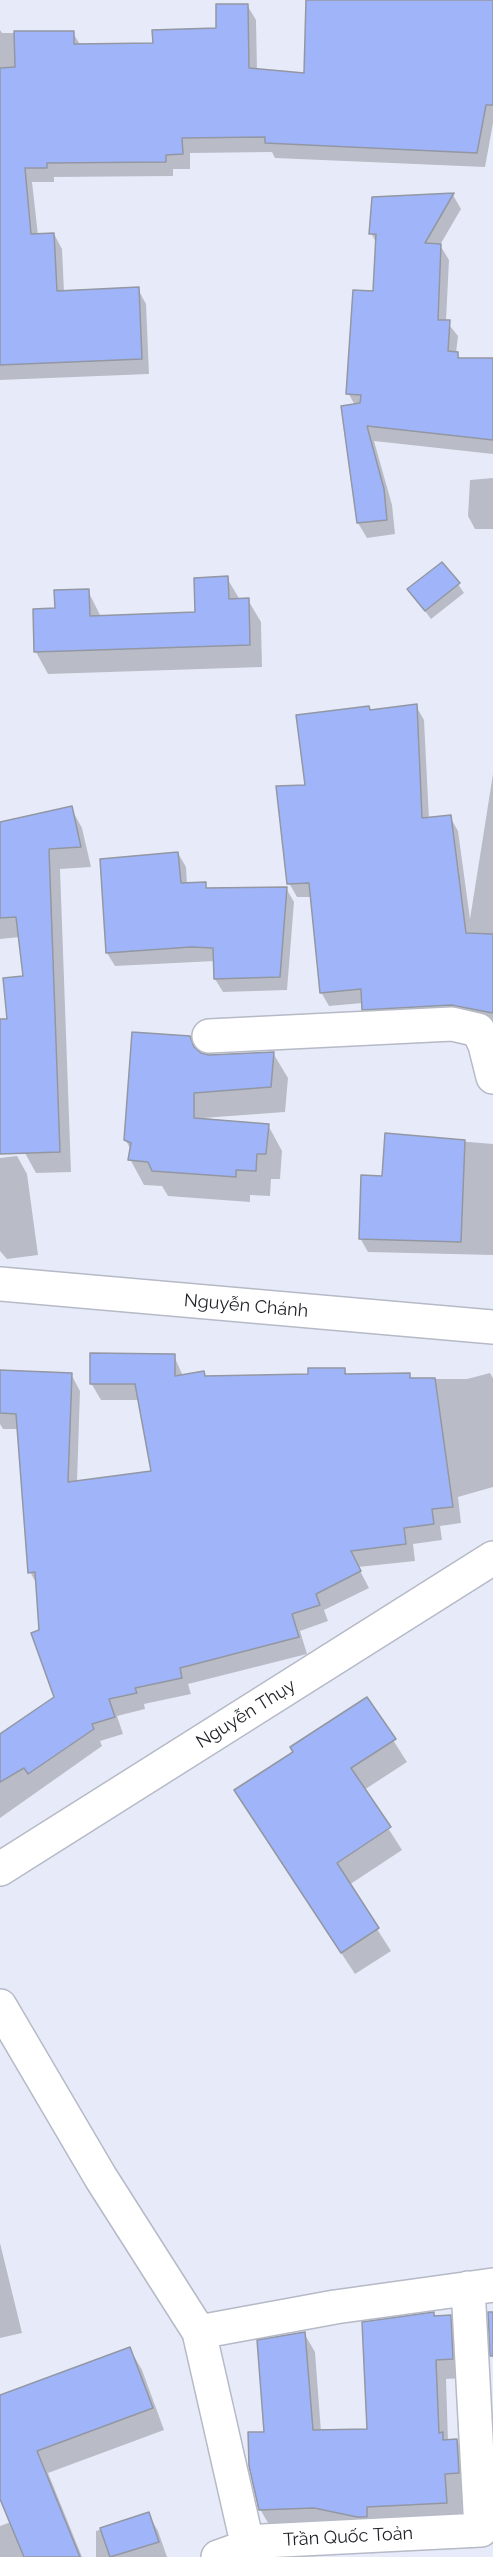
<!DOCTYPE html>
<meta charset="utf-8">
<style>
body{margin:0}
canvas{display:block;background:#e7ebf9}
</style>
<canvas width="493" height="2557"></canvas>
<script>
const ctx = document.querySelector('canvas').getContext('2d');
ctx.lineJoin = 'round';
function fill(path, color) {
  ctx.fillStyle = color;
  ctx.fill(path, 'evenodd');
}
function toPath(rows) {
  const path = new Path2D();
  for (const r of rows) {
    path.moveTo(r[0], r[1]);
    for (let i = 2; i < r.length; i += 2) path.lineTo(r[i], r[i + 1]);
  }
  return path;
}
function stroke(path, color, width, dash) {
  ctx.strokeStyle = color;
  ctx.lineWidth = width;
  ctx.lineCap = dash ? 'butt' : 'round';
  ctx.setLineDash(dash || []);
  ctx.stroke(path);
}
function drawText(font, color, halo, rows, align = 'center') {
  ctx.font = font + ' Raleway,sans-serif';
  ctx.lineWidth = 4.5;
  ctx.setLineDash([]);
  ctx.textBaseline = 'middle';
  ctx.strokeStyle = halo;
  ctx.fillStyle = color;
  for (const [text, x, y, turn = 0] of rows) {
    ctx.save();
    ctx.translate(x, y);
    ctx.rotate((+turn || 0) * Math.PI / 180);
    ctx.textAlign = isNaN(turn) ? turn : align;
    if (halo) ctx.strokeText(text, 0, 0);
    ctx.fillText(text, 0, 0);
    ctx.restore();
  }
}
fill(toPath([
 [307,0,493,0,493,123,485,167,275,158,272,152,190,153,190,169,173,169,173,176,54,177,54,182,32,182,38,235,54,234,62,249,64,292,138,289,146,304,149,374,0,380,0,30,2,33,73,33,81,46,154,45,217,29,247,5,256,20,257,70,305,75],
 [453,195,461,209,440,245,449,260,446,321,458,336,456,353,461,360,493,360,493,454,374,441,392,505,395,534,367,538,358,523,355,405,348,393,375,292,377,244,371,233],
 [493,478,493,529,475,529,468,516,470,480],
 [227,578,240,600,248,600,261,622,262,667,48,674,36,652,57,609,88,591,101,617,197,614],
 [458,584,464,593,431,619,409,590],
 [416,706,424,720,429,819,450,817,458,831,470,919,493,774,493,1026,372,1023,363,1003,329,1006,321,992,312,897,297,897,289,883,307,786,370,711],
 [71,808,82,828,91,867,60,869,71,1172,36,1173,25,1153,24,977,20,937,0,939,0,823],
 [178,853,186,867,187,885,205,884,208,890,286,888,294,902,287,990,223,992,215,979,215,961,115,966,107,953],
 [189,1038,198,1052,209,1056,273,1053,288,1078,285,1112,203,1118,268,1125,282,1151,280,1179,271,1179,270,1196,250,1195,250,1202,168,1196,162,1186,144,1185,130,1159,131,1150,125,1139],
 [386,1135,493,1144,493,1255,368,1252,360,1238,383,1177],
 [17,1156,27,1174,38,1255,7,1259,0,1251,0,1158],
 [174,1356,183,1376,203,1372,206,1378,309,1376,344,1369,348,1376,409,1375,412,1379,467,1379,490,1373,493,1378,493,1487,458,1497,461,1523,440,1526,442,1540,413,1544,415,1561,358,1567,369,1588,324,1610,328,1621,300,1631,307,1654,188,1684,191,1694,144,1704,145,1709,117,1716,123,1734,100,1741,102,1746,0,1818,0,1745,56,1697,41,1631,38,1586,30,1572,19,1429,3,1429,0,1424,0,1370,71,1374,80,1391,77,1482,152,1472,139,1400,101,1400,91,1383],
 [367,1699,407,1762,364,1790,402,1850,349,1885,391,1951,355,1974,249,1812,294,1753],
 [0,2243,22,2333,0,2338],
 [433,2314,435,2317,450,2316,461,2335,463,2378,446,2379,448,2441,457,2441,467,2459,471,2520,271,2528,260,2509,265,2433,304,2333,315,2352,321,2432,368,2431],
 [130,2349,142,2370,164,2430,48,2473,82,2557,0,2557,0,2526,11,2522,0,2495,0,2396],
 [148,2514,158,2531,167,2557,96,2557,96,2531]
]), '#0003');
const building = toPath([
 [306,0,493,0,493,105,486,105,477,153,265,143,265,137,182,138,183,154,166,155,166,162,47,163,47,168,25,168,31,234,54,233,57,291,139,287,142,359,0,365,0,68,15,67,14,31,74,31,74,44,153,43,152,30,216,28,216,4,248,4,249,68,304,73,306,0],
 [454,193,425,243,441,244,438,320,450,320,448,351,458,352,458,358,493,358,493,440,367,426,384,489,387,520,357,523,341,406,360,403,361,395,346,394,353,290,373,291,376,234,369,234,372,197,454,193],
 [442,562,460,583,425,611,407,589,442,562],
 [228,576,229,599,249,598,250,645,34,652,33,609,55,608,54,590,89,589,90,616,195,612,194,578,228,576],
 [417,704,422,818,451,815,466,933,493,934,493,1013,451,1005,362,1010,361,989,320,993,309,883,287,884,276,786,305,785,296,715,369,706,370,710,417,704],
 [72,806,81,847,49,849,60,1152,0,1154,0,1019,7,1019,3,978,23,976,16,917,0,918,0,822,72,806],
 [178,852,181,883,206,882,206,888,287,887,280,977,214,979,213,948,191,947,106,953,100,859,178,852],
 [132,1032,190,1036,194,1047,201,1053,209,1055,274,1052,271,1087,194,1093,194,1118,269,1124,266,1154,257,1154,256,1171,236,1170,236,1177,152,1171,148,1162,128,1160,131,1143,124,1140,132,1032],
 [385,1133,465,1140,461,1242,359,1239,361,1175,382,1176,385,1133],
 [90,1353,175,1354,175,1376,204,1371,205,1376,308,1374,308,1368,345,1368,345,1374,410,1373,410,1378,435,1378,453,1507,432,1509,434,1524,404,1528,406,1544,351,1551,361,1571,316,1594,320,1605,292,1614,299,1637,180,1668,182,1678,135,1688,137,1693,109,1699,115,1717,92,1724,94,1729,28,1774,24,1768,0,1782,0,1734,54,1697,31,1633,39,1630,35,1572,28,1573,16,1414,0,1413,0,1370,72,1373,68,1482,151,1471,135,1384,90,1384,90,1353],
 [367,1697,396,1739,351,1768,391,1827,337,1863,379,1928,341,1953,234,1790,293,1752,290,1747,367,1697],
 [434,2312,434,2316,451,2315,453,2359,436,2360,439,2433,443,2432,443,2440,457,2439,459,2473,445,2474,447,2503,367,2507,367,2517,357,2517,314,2508,259,2510,249,2466,248,2432,264,2432,257,2340,305,2332,313,2430,367,2429,362,2322,434,2312],
 [488,2312,493,2312,493,2356,490,2356,488,2312],
 [130,2347,153,2408,37,2451,80,2557,24,2557,0,2499,0,2395,130,2347],
 [149,2512,159,2542,110,2557,100,2528,149,2512]
]);
fill(building, '#a0b5f9');
stroke(building, '#9297a3', 1.5);
const minor = toPath([
 [209,1036,452,1024,478,1030,485,1045,493,1077],
 [0,1869,493,1558],
 [0,2006,101,2178,199,2332,335,2307,493,2285],
 [199,2332,248,2547],
 [218,2557,263,2541,481,2530,468,2288]
]);
const major = toPath([
 [0,1284,493,1327]
]);
stroke(minor, '#b6bac7', 36);
stroke(major, '#b6bac7', 36);
stroke(minor, '#fff', 33);
stroke(major, '#fff', 33);
drawText('18px', '#1e2025', '#fff', [
 ["Nguyễn Chánh",246,1306,5],
 ["Nguyễn Thụy",246,1714,-32],
 ["Trần Quốc Toản",348,2537,-3]
]);
</script>
